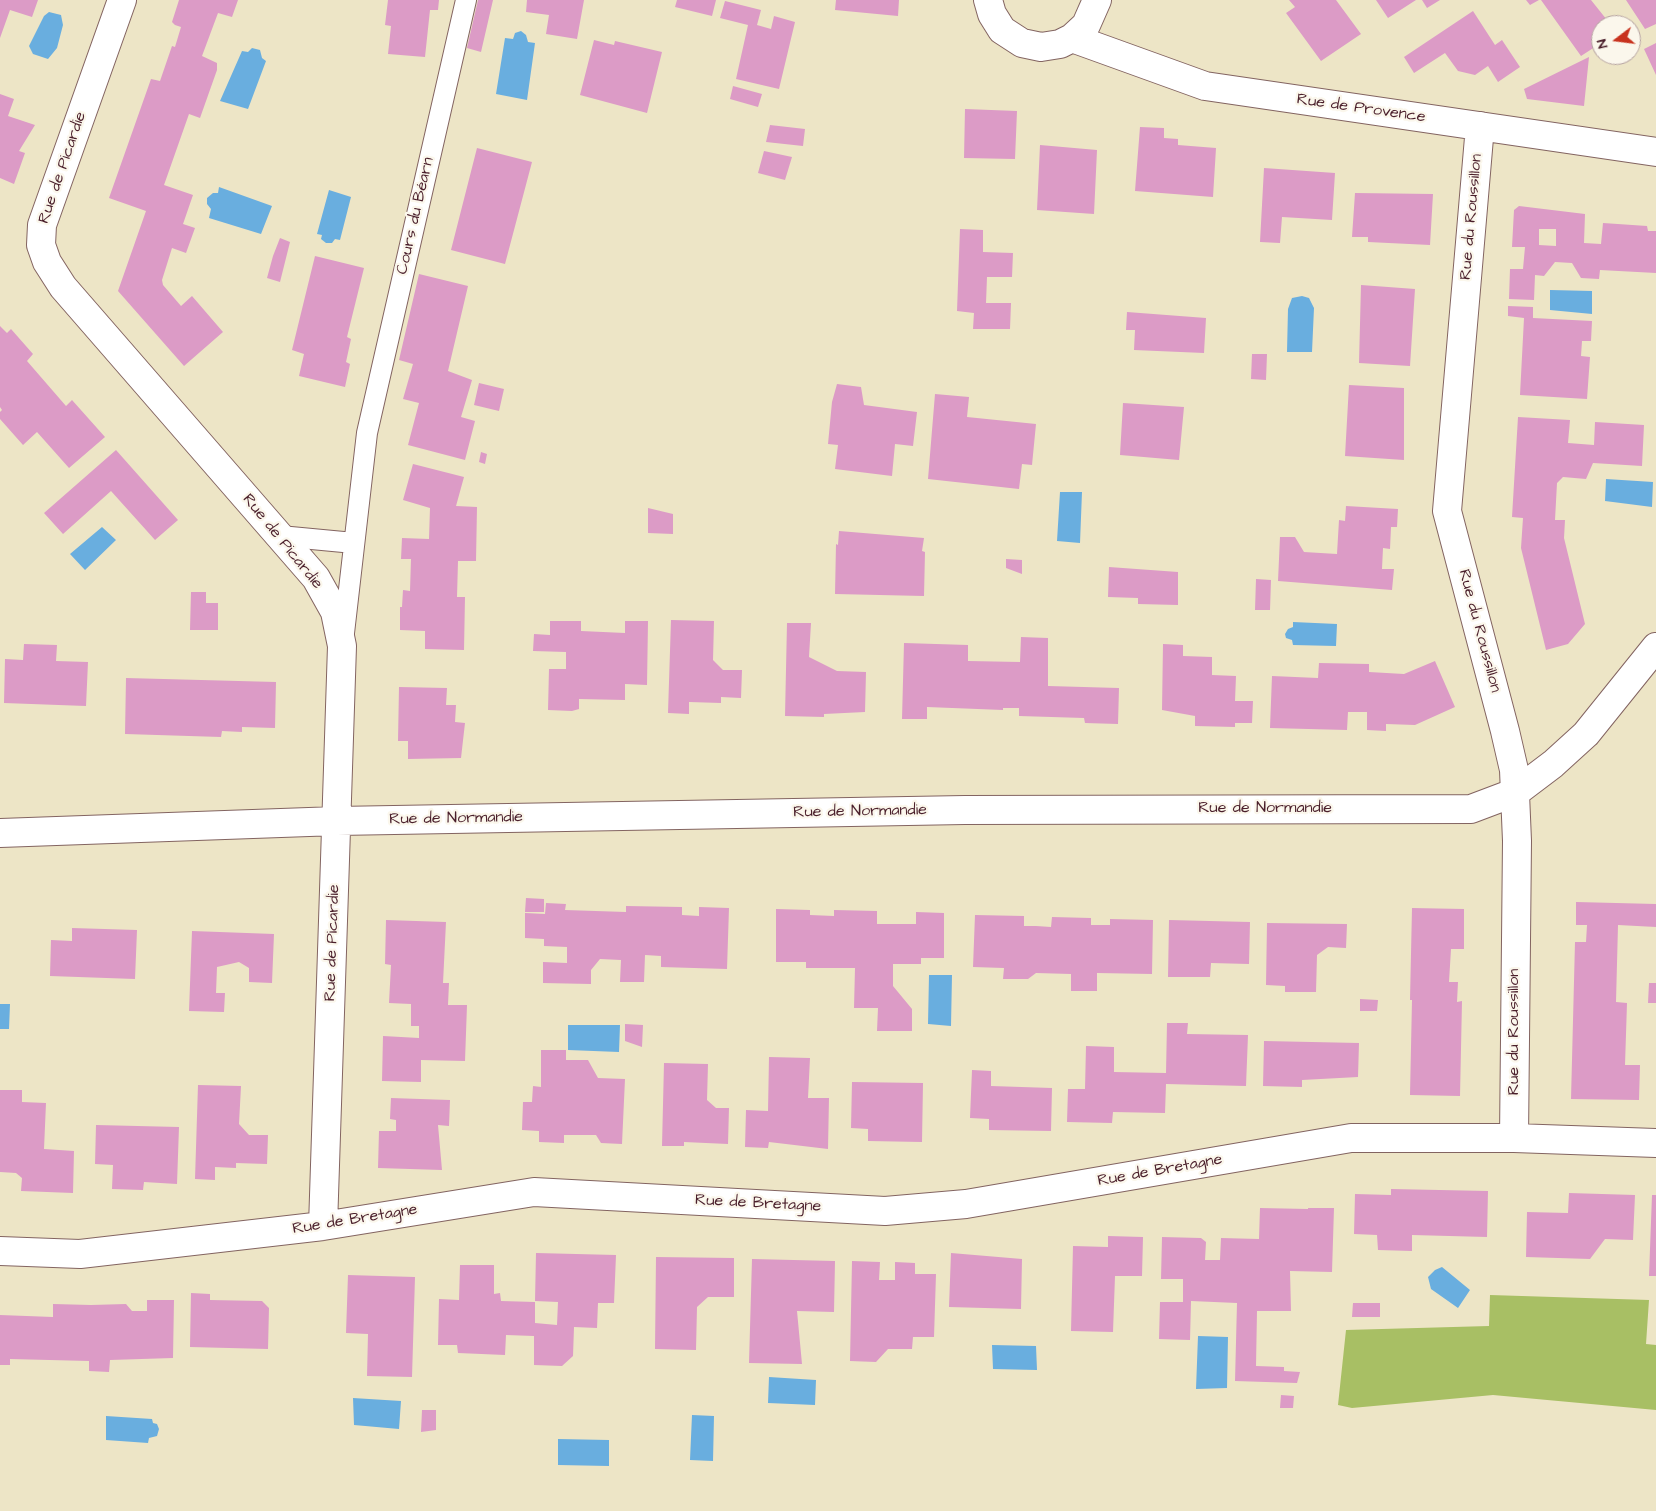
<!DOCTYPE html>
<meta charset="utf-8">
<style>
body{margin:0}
#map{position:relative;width:1656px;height:1511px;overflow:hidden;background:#ede5c6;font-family:"Architects Daughter",sans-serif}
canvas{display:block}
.north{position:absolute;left:1591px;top:15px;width:50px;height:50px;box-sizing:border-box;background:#fbf7ec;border:1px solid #b4a19f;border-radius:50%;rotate:255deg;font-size:14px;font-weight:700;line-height:20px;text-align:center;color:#4a1f2b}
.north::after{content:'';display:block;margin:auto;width:18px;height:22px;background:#c8321e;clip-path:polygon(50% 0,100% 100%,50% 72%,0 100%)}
</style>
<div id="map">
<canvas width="1656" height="1511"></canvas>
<div class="north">N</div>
</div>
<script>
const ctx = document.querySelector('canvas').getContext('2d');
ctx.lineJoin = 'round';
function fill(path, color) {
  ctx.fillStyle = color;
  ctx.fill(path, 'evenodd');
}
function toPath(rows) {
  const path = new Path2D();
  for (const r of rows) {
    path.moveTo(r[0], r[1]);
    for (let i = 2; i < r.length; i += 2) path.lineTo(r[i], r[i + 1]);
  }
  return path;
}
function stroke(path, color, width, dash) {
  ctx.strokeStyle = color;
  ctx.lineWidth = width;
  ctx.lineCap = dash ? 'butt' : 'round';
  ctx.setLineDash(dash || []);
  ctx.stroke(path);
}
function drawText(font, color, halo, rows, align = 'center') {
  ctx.font = font + ' "Architects Daughter",sans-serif';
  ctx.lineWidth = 4.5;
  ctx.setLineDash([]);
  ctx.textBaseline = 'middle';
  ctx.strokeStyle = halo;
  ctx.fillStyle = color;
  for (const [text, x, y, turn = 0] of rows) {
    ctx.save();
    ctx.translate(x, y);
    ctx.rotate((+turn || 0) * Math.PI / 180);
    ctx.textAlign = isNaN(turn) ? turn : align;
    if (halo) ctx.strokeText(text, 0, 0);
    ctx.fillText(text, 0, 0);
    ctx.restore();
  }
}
fill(toPath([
 [1490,1295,1649,1300,1646,1344,1656,1345,1656,1410,1493,1395,1352,1408,1338,1405,1346,1330,1489,1326]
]), '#a8bf64');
fill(toPath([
 [49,12,61,15,63,25,57,48,48,59,33,54,29,46,44,16],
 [521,31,526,35,528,42,535,43,527,100,496,94,505,38,513,39,515,33],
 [252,48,260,50,262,58,266,61,248,109,220,101,242,51,248,52],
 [219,187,272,206,261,234,209,218,211,209,207,204,207,198,213,193,218,193],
 [329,190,351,197,340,240,335,239,332,243,326,243,321,239,322,235,317,234],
 [1550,290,1592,291,1592,314,1550,310],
 [1302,296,1309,298,1314,308,1312,352,1287,352,1288,309,1292,298],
 [1606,479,1653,482,1652,507,1605,501],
 [1060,492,1082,492,1080,543,1057,541],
 [102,527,116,540,85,570,70,554],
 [1293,622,1337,624,1336,646,1293,645,1292,640,1286,638,1285,634,1288,629,1293,627],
 [929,975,952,975,951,1026,928,1024],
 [0,1004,10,1004,9,1029,0,1029],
 [568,1025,620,1025,619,1052,568,1050],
 [1442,1267,1470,1290,1458,1308,1431,1289,1428,1277,1435,1270],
 [1198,1336,1228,1337,1227,1388,1196,1389],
 [992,1345,1036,1346,1037,1370,993,1369],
 [769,1377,816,1380,815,1405,768,1403],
 [353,1398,401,1401,399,1429,354,1425],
 [692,1415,714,1416,713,1461,690,1460],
 [106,1416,152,1419,153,1423,157,1424,159,1429,157,1436,149,1438,148,1443,106,1440],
 [558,1439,609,1440,609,1466,558,1465]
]), '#69aedf');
fill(toPath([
 [0,0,38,0,32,17,10,10,0,38],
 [179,0,238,0,232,17,218,13,202,56,217,63,217,70,200,118,189,114,164,185,193,195,183,224,195,228,186,253,172,248,162,280,163,285,181,306,192,296,223,332,184,366,118,291,146,211,109,198,151,79,160,81,172,46,175,47,181,27,175,25,172,22],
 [388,0,439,0,438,10,430,10,425,57,388,54,391,26,385,25],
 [478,0,493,0,481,52,467,48],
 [527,0,584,0,577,39,546,34,549,15,526,12],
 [677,0,716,0,712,16,675,7],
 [836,0,899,0,898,16,835,10],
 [1289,0,1336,0,1361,34,1321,61,1286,13,1295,7],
 [1376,0,1416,0,1388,18],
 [1422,0,1440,0,1427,8],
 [1526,0,1539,0,1530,5],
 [1541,0,1591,0,1611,25,1601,25,1601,43,1581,56],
 [1626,0,1656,0,1656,24,1645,29],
 [725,1,761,10,757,25,771,29,774,16,795,22,779,89,736,79,748,25,720,18],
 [1473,11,1495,45,1502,40,1520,67,1498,82,1488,66,1475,75,1458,71,1445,53,1414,73,1404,57],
 [594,40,614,45,615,41,662,52,647,113,580,95],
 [1656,43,1656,75,1644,49],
 [1589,57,1584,106,1527,99,1524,89],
 [733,86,762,94,758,107,730,99],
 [0,94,14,99,8,116,35,125,19,151,25,153,14,184,0,178],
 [965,109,1017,111,1015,159,964,158],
 [770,125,805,129,803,146,766,142],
 [1140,127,1164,128,1164,138,1178,139,1178,145,1216,148,1213,197,1135,191],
 [1040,145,1097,150,1094,214,1037,210],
 [477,148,532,162,505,264,451,250],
 [764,151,792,157,785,180,758,173],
 [1264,168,1335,173,1332,220,1282,217,1280,243,1260,242],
 [1355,193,1433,194,1430,245,1368,242,1368,237,1352,237],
 [1519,206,1585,214,1584,243,1601,244,1603,223,1647,226,1648,231,1656,231,1656,273,1600,270,1599,279,1581,278,1572,263,1555,262,1544,276,1535,275,1534,300,1509,299,1510,269,1523,269,1525,247,1512,247,1514,210],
 [1539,229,1556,229,1556,246,1539,245],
 [960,229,983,230,983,252,1013,253,1012,277,987,277,986,303,1011,303,1010,329,973,329,974,313,957,311],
 [280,238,290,242,280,282,267,278,273,256],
 [315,256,364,268,347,337,351,339,346,362,350,364,345,387,299,376,304,354,292,350],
 [419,274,468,286,448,371,472,380,461,417,475,421,465,460,408,445,419,403,403,399,413,364,399,360],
 [1361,285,1415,289,1410,366,1359,363],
 [1508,306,1533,307,1533,318,1592,321,1591,341,1582,341,1581,356,1590,357,1587,399,1520,395,1524,318,1508,316],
 [1127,312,1206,318,1204,353,1134,350,1135,330,1126,330],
 [0,326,7,333,11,329,33,354,27,361,66,406,72,400,105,437,69,468,37,432,23,445,0,419,0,412,2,410,0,407],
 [1252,354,1267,354,1266,380,1251,379],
 [479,383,504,389,499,411,474,405],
 [837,384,861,387,864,405,917,412,913,446,895,444,892,476,835,469,838,445,828,444,832,402],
 [1349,385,1404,388,1404,460,1345,456],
 [935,394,969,397,967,417,1036,424,1032,465,1022,464,1019,489,928,479],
 [1123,403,1184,407,1179,460,1120,455],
 [1518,417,1570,420,1568,443,1594,445,1595,422,1644,425,1642,466,1593,463,1586,479,1563,477,1557,483,1555,520,1565,520,1564,538,1585,624,1568,644,1546,650,1521,548,1523,518,1512,517],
 [116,450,178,520,155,540,111,491,63,534,44,513],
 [481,452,487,454,485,464,479,462],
 [413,464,464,477,456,506,477,507,476,561,458,561,457,597,465,597,464,650,425,649,425,631,400,630,400,607,402,607,403,590,410,591,411,559,401,559,402,538,429,539,430,508,403,500],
 [1346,506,1398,509,1397,527,1391,527,1390,549,1383,548,1382,569,1394,569,1392,590,1278,581,1280,537,1295,537,1304,552,1337,554,1339,520,1345,521],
 [648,508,673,514,673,534,648,533],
 [839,531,924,538,922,551,925,552,924,596,835,594,836,544,838,545],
 [1006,559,1022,560,1022,574,1006,568],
 [1109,567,1178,572,1178,605,1138,604,1138,598,1108,597],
 [1256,579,1271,580,1270,610,1255,610],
 [191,592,206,592,206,603,218,603,218,630,190,630],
 [671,620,714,621,713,660,723,670,742,670,741,698,721,697,721,703,689,702,689,714,668,713],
 [550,621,581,621,581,631,625,633,625,621,648,621,647,685,625,684,625,700,579,699,579,709,572,711,548,710,549,669,566,669,566,652,533,651,534,634,550,635],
 [787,623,811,623,809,657,837,671,866,672,865,712,824,714,824,717,785,716],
 [1021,637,1048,638,1048,686,1119,688,1118,724,1085,723,1084,718,1019,716,1019,708,1003,708,1003,710,927,707,927,719,902,719,904,643,968,645,968,661,1020,662],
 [24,644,57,645,56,661,88,662,86,706,4,703,5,659,23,660],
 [1163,644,1183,645,1183,656,1212,657,1212,675,1236,676,1235,701,1253,701,1252,723,1235,723,1235,727,1195,726,1195,716,1162,710],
 [1435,661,1455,707,1415,725,1386,724,1386,731,1367,730,1367,712,1348,712,1347,730,1270,728,1272,676,1318,678,1319,663,1369,664,1369,672,1404,674],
 [126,678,276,682,275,728,242,727,242,732,222,731,221,737,125,734],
 [399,687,447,688,446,705,456,705,455,722,465,723,461,758,408,759,408,741,398,741],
 [526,898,544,899,544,912,525,912],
 [1576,902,1656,904,1656,927,1618,925,1616,1002,1627,1003,1625,1065,1640,1065,1639,1100,1571,1099,1575,942,1586,942,1587,925,1576,925],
 [546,903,566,904,565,910,626,912,626,906,682,907,682,915,699,916,699,907,729,908,727,969,661,967,661,956,645,955,644,982,620,982,621,960,600,959,591,970,591,984,543,983,543,962,567,963,567,947,544,946,544,939,525,938,525,913,545,914],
 [1412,908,1464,909,1464,949,1451,949,1449,982,1458,982,1457,1002,1462,1001,1460,1096,1410,1095,1412,1000,1410,1000],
 [776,909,810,910,810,915,834,916,834,910,877,911,877,924,916,924,916,912,944,913,944,958,921,958,921,964,893,964,893,986,912,1009,912,1031,877,1031,878,1008,854,1008,855,968,806,968,806,962,776,962],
 [975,915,1024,916,1024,926,1036,926,1051,927,1052,917,1091,918,1091,925,1110,925,1110,919,1153,920,1152,974,1097,973,1097,991,1071,991,1071,974,1036,973,1028,979,1003,979,1004,968,973,967],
 [386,920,446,922,443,983,449,983,448,1005,467,1005,465,1061,421,1060,421,1082,382,1081,383,1036,419,1038,419,1026,411,1026,411,1004,389,1003,391,965,385,964],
 [1169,920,1250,922,1249,964,1211,963,1210,977,1168,977],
 [1267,923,1347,924,1346,948,1328,947,1317,955,1316,992,1285,992,1285,986,1266,985],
 [72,928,137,930,135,979,50,976,51,940,72,941],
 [192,931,274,934,272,983,249,982,249,968,239,962,217,967,216,993,225,993,224,1012,189,1011],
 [1649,983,1656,983,1656,1003,1648,1003],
 [1360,999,1378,1000,1377,1011,1360,1011],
 [1167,1023,1188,1023,1187,1034,1248,1035,1246,1086,1166,1084,1165,1113,1113,1112,1112,1123,1067,1122,1068,1089,1085,1089,1086,1046,1114,1047,1114,1072,1166,1073],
 [625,1024,643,1025,642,1047,625,1041],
 [1264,1041,1359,1043,1358,1077,1302,1080,1302,1087,1263,1086],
 [541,1050,566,1050,566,1060,588,1060,598,1078,625,1079,622,1144,601,1143,596,1135,564,1135,564,1143,539,1142,539,1131,522,1130,523,1102,532,1102,533,1086,541,1087],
 [769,1057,810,1058,808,1098,829,1098,828,1149,769,1142,768,1148,745,1147,746,1110,768,1111],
 [664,1063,708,1064,707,1100,716,1108,729,1108,728,1144,684,1142,684,1146,662,1146],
 [972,1070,991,1071,991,1086,1052,1088,1051,1131,989,1130,989,1119,970,1118],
 [852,1082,923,1083,922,1142,868,1141,868,1129,851,1128],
 [198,1085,241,1086,239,1124,249,1135,268,1135,267,1164,236,1163,236,1168,215,1167,215,1180,195,1179],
 [0,1090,22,1090,22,1102,46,1103,44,1149,74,1151,73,1193,21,1191,22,1178,16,1173,0,1172],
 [391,1098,450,1100,449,1126,438,1125,442,1170,378,1168,379,1131,396,1131,396,1120,390,1119],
 [96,1125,179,1127,177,1184,144,1182,143,1190,112,1189,113,1165,95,1164],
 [1391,1189,1488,1191,1487,1237,1412,1235,1412,1251,1378,1250,1377,1235,1354,1234,1355,1194,1391,1195],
 [1569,1193,1635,1195,1633,1240,1605,1239,1590,1259,1526,1257,1527,1212,1568,1213],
 [1652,1195,1656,1195,1656,1276,1649,1276],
 [1260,1208,1308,1209,1308,1208,1334,1208,1332,1272,1290,1271,1291,1311,1257,1311,1256,1366,1284,1367,1284,1371,1300,1372,1297,1383,1235,1381,1237,1303,1191,1301,1190,1340,1159,1339,1160,1302,1183,1302,1183,1279,1161,1279,1162,1237,1201,1238,1206,1242,1205,1260,1220,1260,1221,1238,1259,1239],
 [1108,1236,1143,1237,1142,1276,1115,1276,1113,1332,1071,1331,1073,1246,1108,1247],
 [536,1253,616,1255,614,1303,598,1303,597,1328,574,1327,573,1356,562,1366,534,1365,534,1336,506,1335,505,1355,458,1353,457,1345,438,1345,439,1299,459,1300,460,1265,494,1265,494,1294,500,1293,501,1301,535,1302,535,1323,557,1325,558,1302,535,1301],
 [951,1253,1022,1259,1021,1309,949,1307],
 [656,1257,734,1258,734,1297,708,1297,697,1307,696,1350,655,1349],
 [752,1259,835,1261,834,1312,797,1311,802,1364,749,1363],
 [852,1261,880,1262,879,1280,895,1280,895,1262,915,1263,915,1274,936,1274,934,1337,913,1337,912,1349,888,1349,876,1362,850,1361],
 [348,1275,415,1277,412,1377,367,1376,368,1334,346,1333],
 [191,1293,210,1294,210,1300,262,1301,269,1308,268,1349,190,1347],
 [147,1300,174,1300,173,1358,110,1360,109,1372,89,1371,89,1361,10,1359,10,1365,0,1365,0,1315,53,1317,53,1304,91,1305,126,1304,132,1311,147,1311],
 [1353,1303,1380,1303,1380,1317,1352,1317],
 [1281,1395,1294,1396,1293,1408,1280,1408],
 [422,1410,436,1410,436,1430,421,1432]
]), '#dc9bc6');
const lane = toPath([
 [280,536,354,543],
 [344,633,367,433,466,0]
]);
const street = toPath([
 [122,0,42,225,41,245,47,262,63,287,316,578,335,612,342,646,323,1226],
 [988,0,992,14,1002,30,1022,43,1041,47,1060,44,1072,38,1086,25,1097,0],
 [1072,38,1205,86,1656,152],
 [1480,126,1447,511,1505,731,1514,770,1517,841,1514,1138],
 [0,833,337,821,965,810,1471,809,1516,792,1553,764,1586,734,1656,647],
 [0,1251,80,1254,323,1226,534,1192,885,1211,966,1204,1351,1138,1514,1138,1656,1143]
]);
stroke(lane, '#836461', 22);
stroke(street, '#836461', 30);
stroke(lane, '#fff', 20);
stroke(street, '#fff', 28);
drawText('16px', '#4a1f2b', '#fbf7ec', [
 ["Rue de Provence",1361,109,8],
 ["Rue de Picardie",63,168,-71],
 ["Cours du Béarn",416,216,-77],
 ["Rue du Roussillon",1472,217,-85],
 ["Rue de Picardie",282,542,51],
 ["Rue du Roussillon",1479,631,75],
 ["Rue de Normandie",1265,809],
 ["Rue de Normandie",860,812,-1],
 ["Rue de Normandie",456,819,-1],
 ["Rue de Picardie",333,943,-88],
 ["Rue du Roussillon",1515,1032,-90],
 ["Rue de Bretagne",1160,1171,-10],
 ["Rue de Bretagne",758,1204,3],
 ["Rue de Bretagne",355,1220,-9]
]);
</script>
